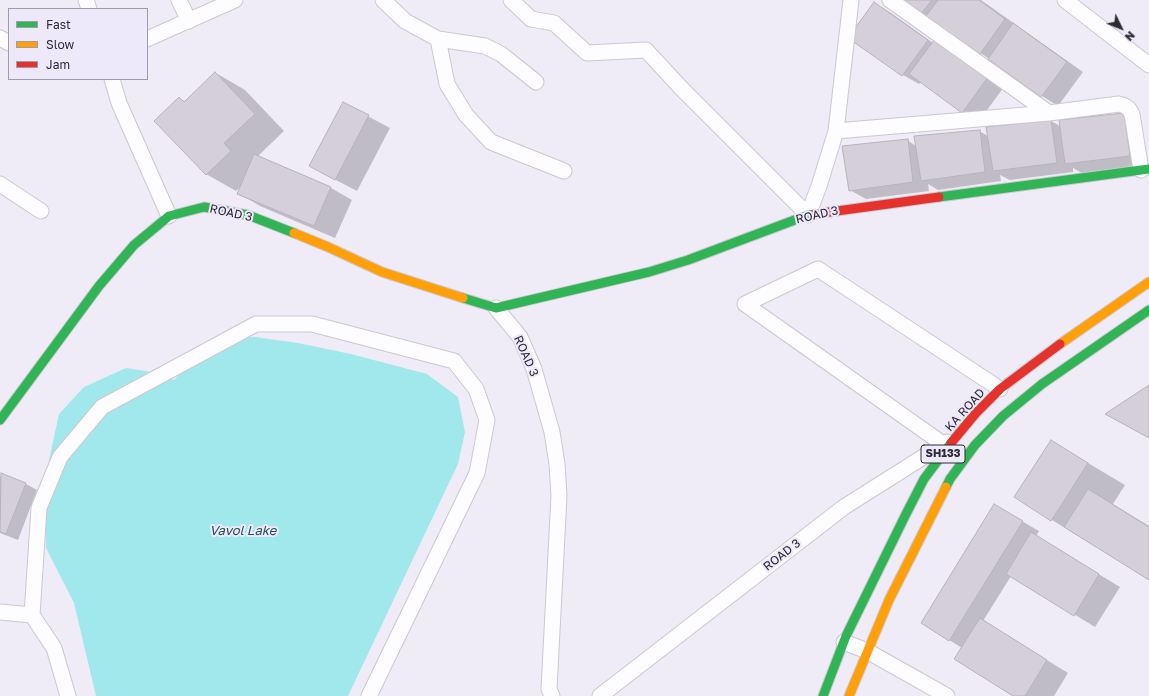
<!DOCTYPE html>
<style>
body{margin:0}
#map{position:relative;width:1149px;height:696px;overflow:hidden;background:#efecf7;font-family:"Golos Text",sans-serif}
canvas{display:block}
.legend{position:absolute;left:8px;top:8px;width:140px;height:72px;box-sizing:border-box;background:#eee8fb;border:1px solid #a09cab;margin:0;padding:5px 7px;list-style:none;font-size:12px;color:#2c2a33}
.legend li{display:flex;align-items:center;gap:8px;height:20px}
.legend b{width:20px;border:1px solid #a09cab}
.north{position:absolute;left:1101px;top:8px;width:40px;height:40px;-webkit-text-stroke:3px #eee8fb;paint-order:stroke;rotate:133deg;font-size:11px;font-weight:700;line-height:16px;text-align:center;color:#2c2a33}
.north::after{content:'';display:block;margin:auto;width:14px;height:18px;background:#2c2a33;clip-path:polygon(50% 0,100% 100%,50% 72%,0 100%)}
</style>
<div id="map">
<canvas width="1149" height="696"></canvas>
<ul class="legend">
<li><b style="height:5px;background:#30b455"></b>Fast</li>
<li><b style="height:5px;background:#ff9f0a"></b>Slow</li>
<li><b style="height:5px;background:#e5322d"></b>Jam</li>
</ul>
<div class="north">N</div>
</div>
<script>
const ctx = document.querySelector('canvas').getContext('2d');
ctx.lineJoin = 'round';
function fill(path, color) {
  ctx.fillStyle = color;
  ctx.fill(path, 'evenodd');
}
function toPath(rows) {
  const path = new Path2D();
  for (const r of rows) {
    path.moveTo(r[0], r[1]);
    for (let i = 2; i < r.length; i += 2) path.lineTo(r[i], r[i + 1]);
  }
  return path;
}
function stroke(path, color, width, dash) {
  ctx.strokeStyle = color;
  ctx.lineWidth = width;
  ctx.lineCap = dash ? 'butt' : 'round';
  ctx.setLineDash(dash || []);
  ctx.stroke(path);
}
function drawText(font, color, halo, rows, align = 'center') {
  ctx.font = font + ' "Golos Text",sans-serif';
  ctx.lineWidth = 4;
  ctx.setLineDash([]);
  ctx.textBaseline = 'middle';
  ctx.strokeStyle = halo;
  ctx.fillStyle = color;
  for (const [text, x, y, turn = 0] of rows) {
    ctx.save();
    ctx.translate(x, y);
    ctx.rotate((+turn || 0) * Math.PI / 180);
    ctx.textAlign = isNaN(turn) ? turn : align;
    if (halo) ctx.strokeText(text, 0, 0);
    ctx.fillText(text, 0, 0);
    ctx.restore();
  }
}
fill(toPath([
 [255,337,298,343,351,354,427,374,458,397,465,432,458,464,348,696,96,696,74,603,46,548,44,483,59,414,84,387,126,368,152,372,174,380,212,338]
]), '#a1e8ec');
fill(toPath([
 [901,0,981,0,1083,72,1058,106,1042,96,938,23,921,15],
 [874,3,891,13,933,43,1004,87,979,121,963,112,921,82,919,84,903,75],
 [216,73,245,90,284,131,257,157,331,188,352,200,335,238,260,206,238,193,242,185,236,191,206,174,179,98,186,102],
 [343,103,390,128,357,191,332,178],
 [1124,114,1140,124,1146,165,1082,173,1073,168,1073,172,1010,180,1000,175,1001,181,938,190,928,184,929,191,866,199,850,190,907,140,916,146,979,131,988,136,987,128,1051,121,1060,126],
 [1051,441,1125,485,1113,504,1149,526,1149,579,1052,520],
 [1,475,26,484,37,490,18,540,0,533,0,478],
 [1011,515,1039,531,1036,536,1120,587,1095,627,1011,576,983,621,1068,673,1054,696,1015,696,962,648,922,623]
]), '#0003');
const building = toPath([
 [899,0,932,0,920,15,899,0],
 [938,0,979,0,1005,19,980,54,926,16,938,0],
 [874,2,928,40,902,76,848,38,874,2],
 [1013,23,1067,62,1041,97,988,59,1013,23],
 [935,39,988,77,962,113,909,74,935,39],
 [215,72,255,114,224,143,231,151,206,175,154,121,179,97,184,102,215,72],
 [343,102,369,115,335,180,309,166,343,102],
 [1124,113,1130,156,1065,164,1059,120,1124,113],
 [1051,120,1057,163,993,171,986,127,1051,120],
 [980,130,985,172,921,181,914,136,980,130],
 [908,139,913,182,849,191,842,146,908,139],
 [254,154,331,187,314,226,237,194,254,154],
 [1149,385,1149,438,1105,414,1149,385],
 [1051,440,1088,463,1051,521,1014,497,1051,440],
 [1,473,26,483,6,534,0,532,1,473],
 [1088,489,1149,527,1149,580,1064,527,1088,489],
 [994,504,1023,521,949,641,921,623,994,504],
 [1031,532,1099,574,1074,616,1006,574,1031,532],
 [980,618,1047,660,1025,696,1013,696,954,659,980,618]
]);
fill(building, '#d5cfd9');
stroke(building, '#b7b2bb', 1);
const street = toPath([
 [86,0,89,9],
 [179,0,189,21],
 [383,0,405,21,438,39,485,46,501,54,536,82],
 [511,0,531,19,554,23,587,53,646,50,682,89,808,215,819,186,836,131,851,0],
 [1065,0,1149,65],
 [0,38,9,43],
 [147,39,235,0],
 [438,39,447,84,466,115,491,142,564,171],
 [112,79,119,103,169,216],
 [1049,113,1119,104,1125,106,1129,109,1132,114,1141,170],
 [836,131,1049,113,890,0],
 [0,184,41,211],
 [496,308,520,337,534,369,552,432,557,464,559,496,549,689,552,696],
 [943,444,745,304,818,269,1000,389],
 [0,612,32,615,54,648,68,696],
 [32,615,39,508,60,457,102,407,256,324,312,324,454,361,476,389,487,420,477,473,369,696],
 [844,642,867,651,947,696],
 [600,696,844,507,947,442]
]);
const fast = toPath([
 [939,197,1149,169],
 [463,298,496,308,649,272,688,260,808,215,815,214],
 [0,420,99,286,134,245,169,216,204,207,248,215,294,233],
 [946,487,950,479,975,445,1003,416,1042,384,1149,310],
 [823,696,846,636,906,514,924,479,951,443]
]);
const slow = toPath([
 [294,233,328,247,382,272,463,298],
 [1060,344,1149,282],
 [849,696,889,600,946,487]
]);
const jam = toPath([
 [815,214,939,197],
 [951,443,976,413,1000,389,1060,344]
]);
stroke(street, '#cbc8d2', 17);
stroke(fast, '#cbc8d2', 11);
stroke(slow, '#cbc8d2', 11);
stroke(jam, '#cbc8d2', 11);
stroke(street, '#fdfcfe', 15);
stroke(fast, '#30b455', 9);
stroke(slow, '#ff9f0a', 9);
stroke(jam, '#e5322d', 9);
for (const [x, y, w] of [
 [943,454,44]
]) {
  const box = new Path2D();
  box.roundRect(x - w / 2, y - 9, w, 18, 3);
  ctx.fillStyle = '#eee8fb';
  ctx.fill(box);
  stroke(box, '#2c2a33', 1);
}
drawText('bold 11px', '#2c2a33', null, [
 ["SH133",943,454]
]);
drawText('12px', '#2c2a33', '#eee8fb', [
 ["ROAD 3",231,213,12],
 ["ROAD 3",817,215,-13],
 ["ROAD 3",526,356,66],
 ["KA ROAD",965,410,-48],
 ["ROAD 3",782,555,-38]
]);
drawText('italic 13px', '#265455', '#eee8fb', [
 ["Vavol Lake",243,531]
]);
</script>
